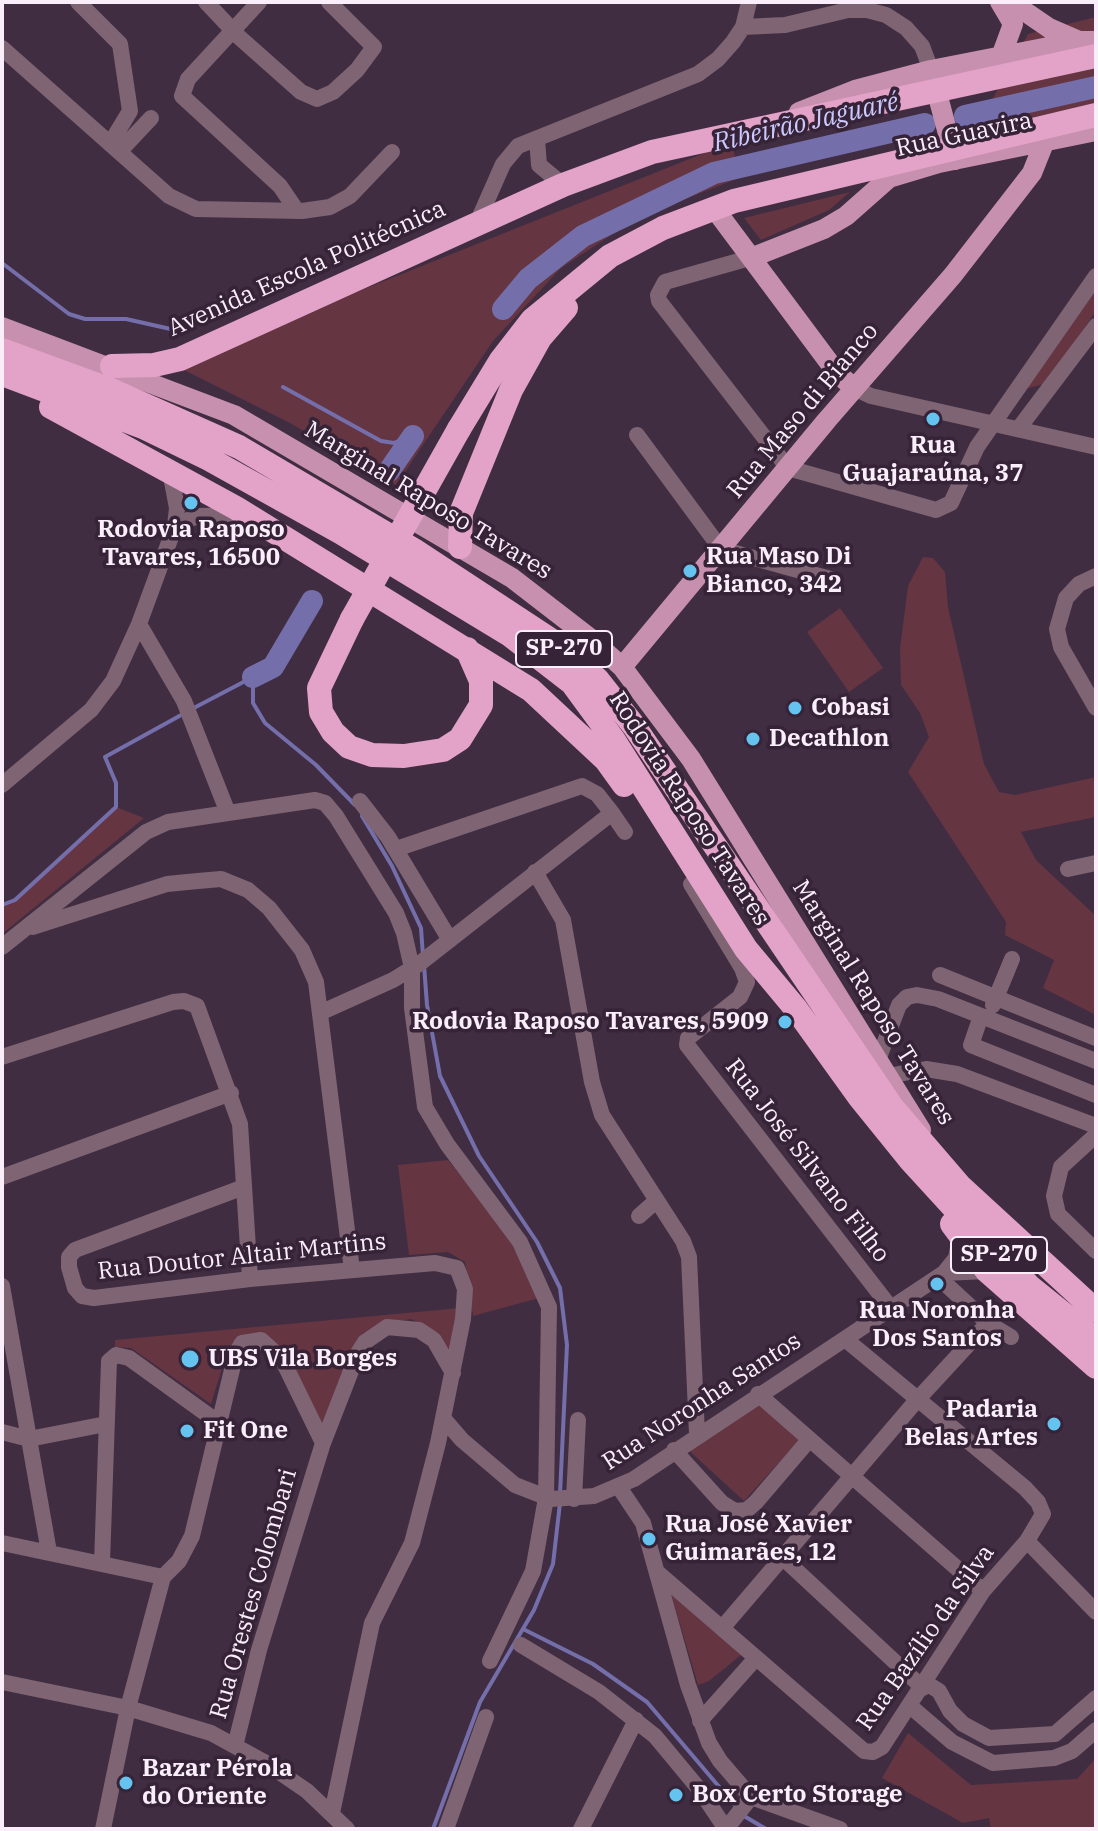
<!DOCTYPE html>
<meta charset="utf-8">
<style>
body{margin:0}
#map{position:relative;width:1098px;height:1831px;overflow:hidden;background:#402d41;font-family:"IBM Plex Serif",serif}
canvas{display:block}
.frame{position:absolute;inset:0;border:4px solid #faeefa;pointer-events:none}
</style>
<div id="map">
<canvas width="1098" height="1831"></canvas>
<div class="frame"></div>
</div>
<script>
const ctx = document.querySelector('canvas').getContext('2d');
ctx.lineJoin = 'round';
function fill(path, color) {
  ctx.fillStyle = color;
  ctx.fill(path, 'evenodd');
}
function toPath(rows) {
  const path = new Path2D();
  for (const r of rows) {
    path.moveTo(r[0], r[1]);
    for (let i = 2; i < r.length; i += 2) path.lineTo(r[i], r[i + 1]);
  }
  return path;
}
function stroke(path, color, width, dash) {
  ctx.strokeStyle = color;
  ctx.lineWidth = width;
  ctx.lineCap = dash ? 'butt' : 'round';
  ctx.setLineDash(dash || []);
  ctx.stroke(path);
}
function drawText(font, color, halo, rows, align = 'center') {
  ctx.font = font + ' "IBM Plex Serif",serif';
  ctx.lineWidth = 7;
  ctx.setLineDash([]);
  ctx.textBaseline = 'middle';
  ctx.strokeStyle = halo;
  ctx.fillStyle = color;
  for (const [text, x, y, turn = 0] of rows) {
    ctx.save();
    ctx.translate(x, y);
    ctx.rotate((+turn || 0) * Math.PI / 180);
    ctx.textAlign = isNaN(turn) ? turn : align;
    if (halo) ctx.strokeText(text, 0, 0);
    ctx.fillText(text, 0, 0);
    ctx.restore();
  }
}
fill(toPath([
 [1096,17,1096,104,976,129,1028,34],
 [732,142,739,178,639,217,561,268,493,341,396,485,290,423,174,365],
 [850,192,829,210,761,240,744,218],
 [1096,285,1096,311,1048,383,1025,389],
 [923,557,933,558,945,572,948,607,984,764,999,792,1015,795,1096,777,1096,817,1021,832,1036,860,1096,916,1096,1015,1043,988,1054,960,1005,935,1006,922,908,772,929,737,920,713,901,685,900,648,908,586],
 [840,608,883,668,849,692,807,632],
 [116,807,144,818,2,934,2,905,15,900],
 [448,1160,510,1237,539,1298,473,1316,465,1262,448,1252,409,1255,398,1165],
 [460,1308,452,1359,440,1334,411,1319,379,1324,362,1334,353,1348,323,1430,266,1336,254,1333,237,1337,227,1352,211,1404,131,1348,115,1347,115,1340],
 [756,1400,801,1438,744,1501,686,1448],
 [670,1590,746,1651,709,1681,698,1685],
 [908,1733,971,1785,1077,1779,1096,1758,1096,1829,991,1829,989,1818,963,1823,882,1778]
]), '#653542');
stroke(toPath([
 [2,263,69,314,85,319,126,319,175,330],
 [283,387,381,441,394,443,413,436],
 [190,710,253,677,253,703,265,723,316,765,355,805],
 [362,816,392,866,421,928,423,956],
 [2,905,15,900,116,807,116,783,105,757,183,714],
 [424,965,427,1005,440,1076,479,1156,537,1242,560,1288,567,1345,560,1494],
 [523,1629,593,1664,647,1702,738,1809],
 [744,1816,766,1829],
 [433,1829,480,1702,534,1610,553,1564,560,1503]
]), '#746fab', 4);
stroke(toPath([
 [965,116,1096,87],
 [503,309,528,279,583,236,714,173,925,124],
 [389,471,413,436],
 [253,677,273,667,312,601]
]), '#746fab', 22);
stroke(toPath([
 [78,2,120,44,130,111,110,144],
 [206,2,239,37,301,92,317,99,333,92,357,70,374,47,329,2],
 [259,2,188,79,182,96,280,186,297,211],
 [743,27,785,25,848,10,867,10,886,15,906,28,922,46,931,70],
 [2,48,169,196,196,209,302,211,330,207,350,196,392,152],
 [537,139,539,165,563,185],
 [119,152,151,118],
 [477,223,503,164,518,146,698,74,718,59,733,42,743,27,749,2],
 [753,257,665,282,658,295,659,301,788,468,936,510,951,503,977,447,1096,276],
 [854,388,871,396,1096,447],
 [1019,428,1096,326],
 [637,435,721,549,834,580],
 [175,526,197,516,243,515],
 [1096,576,1079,584,1066,598,1057,629,1061,647,1096,708],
 [139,624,184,701,228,813],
 [2,785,91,710,113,681,139,624,175,526,177,508,170,471],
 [360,801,388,837,450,940],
 [612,813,625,832],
 [1068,869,1096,863],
 [535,872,563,920,592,1082,602,1115,683,1241,689,1257,697,1434],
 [691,884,742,968,747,982,740,997,688,1038,687,1045,890,1307],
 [33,927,167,884,198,881,221,879,248,890,269,908,302,950,316,982,352,1270],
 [2,947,146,832,168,822,315,800,325,803,336,816,396,913,404,933,412,968,412,1008,425,1107,447,1144,520,1242,549,1307,546,1498,533,1571,490,1661],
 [940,975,1096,1038],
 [993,1005,1012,959],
 [322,1012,393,980,419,964,612,813,597,794,582,786,396,849],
 [981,1016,971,1045,1096,1095],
 [2,1057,173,1002,184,1001,197,1006,240,1124,250,1279],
 [878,1060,899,1005,907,997,917,995,938,999,1096,1061],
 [888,1076,926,1069,957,1074,1096,1126],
 [1096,1135,1061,1167,1054,1196,1058,1214,1096,1251],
 [2,1177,231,1093],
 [244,1187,75,1250,69,1257,69,1267,75,1288,82,1296,94,1298,250,1279,435,1263,457,1268,465,1289,463,1319,438,1443,412,1543,372,1623,332,1813],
 [639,1216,656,1201],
 [944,1273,987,1271],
 [938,1277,988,1323,1011,1337],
 [2,1286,49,1552],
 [758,1394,983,1591],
 [443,1418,462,1440,515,1485,551,1499,594,1496,634,1479,944,1273,956,1258,960,1237],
 [2,1432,29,1439,106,1424],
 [674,1450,722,1503,735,1511,747,1510,756,1502,809,1440],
 [619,1487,643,1523,688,1685,709,1743,720,1761,751,1797,840,1829],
 [574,1499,578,1420],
 [1027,1541,1096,1612],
 [2,1543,163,1577],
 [783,1558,923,1688],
 [102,1563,109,1361,116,1355,129,1358,219,1423],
 [657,1572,864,1751,873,1752,882,1747,983,1591,1027,1541,1043,1514,1038,1502,1025,1488,845,1339],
 [163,1577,179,1561,192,1536,236,1353,242,1343,261,1340,282,1359,323,1443],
 [723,1627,917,1400,988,1323],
 [521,1645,599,1692,655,1736,699,1789,726,1829],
 [2,1682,128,1708,211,1733,266,1763,307,1791,347,1829],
 [926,1683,939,1691,950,1711,963,1724,989,1738,1055,1734,1096,1698],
 [910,1706,952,1742,993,1763,1054,1758,1072,1751,1096,1730],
 [700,1721,756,1658],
 [235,1746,259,1650,323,1443,358,1353,365,1342,387,1327,419,1330,434,1340,453,1373],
 [103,1829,128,1708,163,1577],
 [446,1829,486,1717],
 [581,1829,636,1720],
 [726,1829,751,1797]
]), '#7f6473', 16);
stroke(toPath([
 [1000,2,1013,24,1002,54],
 [1011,2,1049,28,1079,41],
 [933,78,955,160],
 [799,112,855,90,931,70,1079,41,1096,41],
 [714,208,837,373,854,388],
 [753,257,824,229,846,216,889,178,939,163,1096,131],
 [2,327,234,415,512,578,591,639,622,667,691,759,921,1130],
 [622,667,827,420,953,275,1032,173,1044,143]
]), '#c790af', 20);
stroke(toPath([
 [2,350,111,390,239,447,414,550,563,648,597,679,634,726,892,1107,960,1186,1096,1311],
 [112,366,154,365,180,359,563,185,652,152,1096,56],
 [2,374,143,427,209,459,340,532,510,635,572,683,613,739,746,949,796,1009,860,1098,911,1161,976,1232,1029,1286,1096,1340],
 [51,407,236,508,531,690,606,760,624,785],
 [459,429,501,360,532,320,610,256,663,228,734,201,1096,115],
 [460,547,461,513,511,390,540,338,566,308],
 [352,619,319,688,321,712,333,732,349,747,372,755,404,756,443,750,460,739,481,705,481,681,467,649],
 [952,1224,987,1271,1096,1367]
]), '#e3a2c7', 24);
stroke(toPath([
 [352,619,459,429]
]), '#e3a2c7', 24);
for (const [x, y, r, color] of [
 [933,419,8,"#65c4ef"],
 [191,503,8,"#65c4ef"],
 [690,571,8,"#65c4ef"],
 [795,708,8,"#65c4ef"],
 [753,739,8,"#65c4ef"],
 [785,1022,8,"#65c4ef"],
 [937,1284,8,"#65c4ef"],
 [190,1359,10,"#65c4ef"],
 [1054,1424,8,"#65c4ef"],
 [187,1431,8,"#65c4ef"],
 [649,1539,8,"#65c4ef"],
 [126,1783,8,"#65c4ef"],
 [676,1795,8,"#65c4ef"]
]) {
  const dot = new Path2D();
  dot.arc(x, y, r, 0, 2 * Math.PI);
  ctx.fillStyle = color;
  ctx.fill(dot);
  stroke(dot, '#362337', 3);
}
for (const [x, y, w] of [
 [564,649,96],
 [999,1255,96]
]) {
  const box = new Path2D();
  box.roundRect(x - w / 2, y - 18, w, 36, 6);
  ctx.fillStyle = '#362337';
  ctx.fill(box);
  stroke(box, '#faeefa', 2);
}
drawText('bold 22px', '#faeefa', null, [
 ["SP-270",564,649],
 ["SP-270",999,1255]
]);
drawText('24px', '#faeefa', '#362337', [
 ["Rua Guavira",964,135,-12],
 ["Avenida Escola Politécnica",307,269,-24],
 ["Rua Maso di Bianco",803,411,-50],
 ["Marginal Raposo Tavares",428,501,31],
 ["Rodovia Raposo Tavares",689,809,57],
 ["Marginal Raposo Tavares",873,1003,58],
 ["Rua José Silvano Filho",807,1161,52],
 ["Rua Doutor Altair Martins",242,1257,-6],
 ["Rua Noronha Santos",702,1402,-33],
 ["Rua Orestes Colombari",254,1594,-74],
 ["Rua Bazílio da Silva",926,1638,-55]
]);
drawText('bold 24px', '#faeefa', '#362337', [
 ["Rua",933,446,"center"],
 ["Guajaraúna, 37",933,474,"center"],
 ["Rodovia Raposo",191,530,"center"],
 ["Tavares, 16500",191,558,"center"],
 ["Rua Maso Di",706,557],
 ["Bianco, 342",706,585],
 ["Cobasi",811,708],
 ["Decathlon",769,739],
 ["Rodovia Raposo Tavares, 5909",769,1022,"right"],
 ["Rua Noronha",937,1311,"center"],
 ["Dos Santos",937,1339,"center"],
 ["UBS Vila Borges",208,1359],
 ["Padaria",1038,1410,"right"],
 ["Belas Artes",1038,1438,"right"],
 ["Fit One",203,1431],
 ["Rua José Xavier",665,1525],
 ["Guimarães, 12",665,1553],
 ["Bazar Pérola",142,1769],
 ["do Oriente",142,1797],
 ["Box Certo Storage",692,1795]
], 'left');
drawText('italic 26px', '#cbc9fd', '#362337', [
 ["Ribeirão Jaguaré",806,123,-13]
]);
</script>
